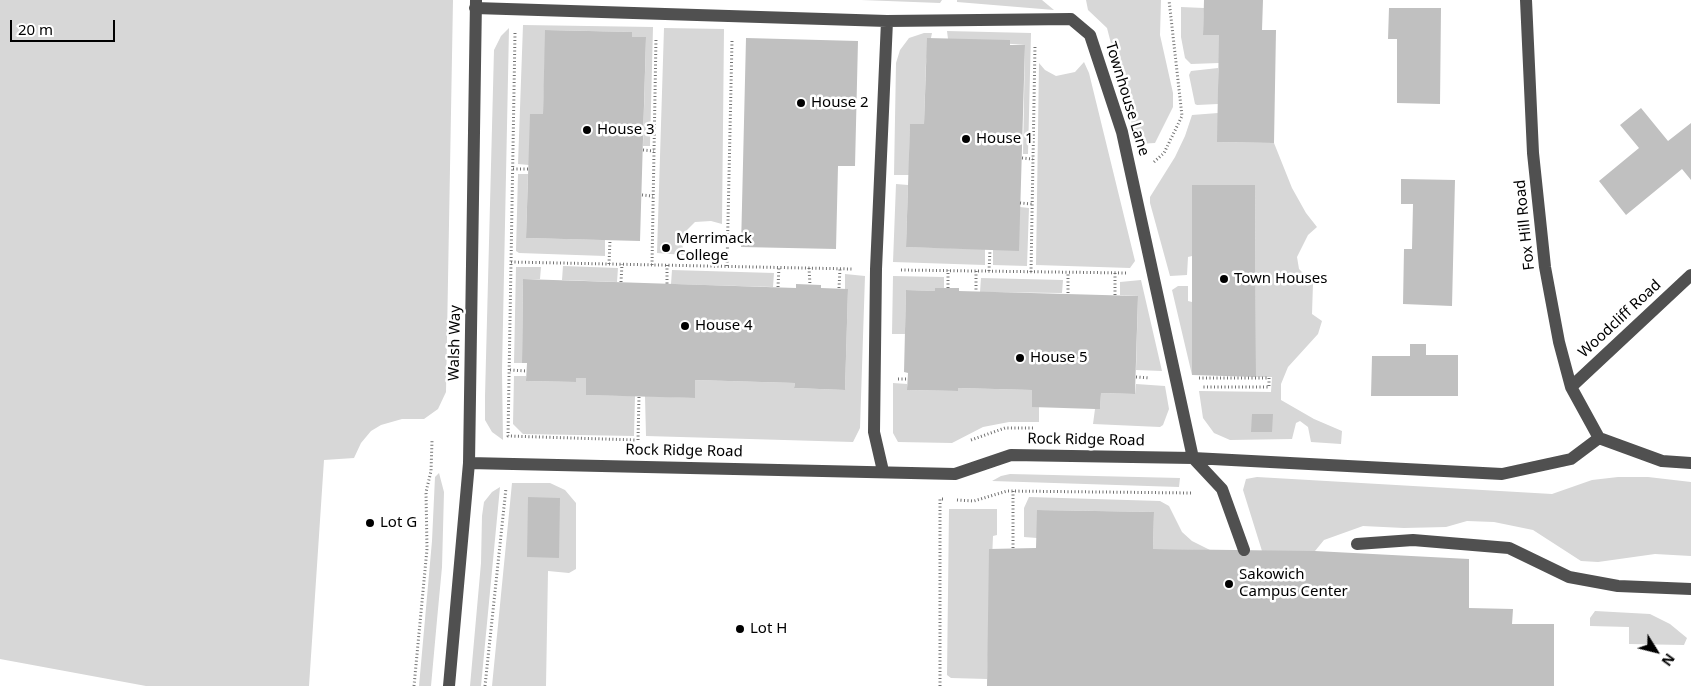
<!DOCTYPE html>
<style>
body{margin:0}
#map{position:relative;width:1691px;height:686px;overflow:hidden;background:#fff;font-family:"Noto Sans",sans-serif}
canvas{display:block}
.north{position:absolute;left:1631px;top:626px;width:50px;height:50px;-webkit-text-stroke:4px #fff;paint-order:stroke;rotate:126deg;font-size:14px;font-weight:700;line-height:20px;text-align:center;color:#000}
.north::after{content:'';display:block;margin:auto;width:18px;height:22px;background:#000;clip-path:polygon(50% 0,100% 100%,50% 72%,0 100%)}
.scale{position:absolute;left:10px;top:20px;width:105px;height:22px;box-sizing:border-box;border:2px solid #000;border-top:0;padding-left:6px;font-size:15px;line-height:18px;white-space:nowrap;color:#000;-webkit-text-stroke:4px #fff;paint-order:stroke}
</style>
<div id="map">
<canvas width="1691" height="686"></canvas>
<div class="north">N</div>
<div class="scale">20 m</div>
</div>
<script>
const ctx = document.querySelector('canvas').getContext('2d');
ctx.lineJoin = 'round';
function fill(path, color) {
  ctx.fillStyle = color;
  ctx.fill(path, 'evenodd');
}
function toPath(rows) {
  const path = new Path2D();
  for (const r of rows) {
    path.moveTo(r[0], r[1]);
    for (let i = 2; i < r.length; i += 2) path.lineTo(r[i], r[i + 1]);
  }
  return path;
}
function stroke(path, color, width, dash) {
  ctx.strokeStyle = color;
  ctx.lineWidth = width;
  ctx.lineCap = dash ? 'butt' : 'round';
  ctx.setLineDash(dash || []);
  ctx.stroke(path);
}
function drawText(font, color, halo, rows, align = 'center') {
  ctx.font = font + ' "Noto Sans",sans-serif';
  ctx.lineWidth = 5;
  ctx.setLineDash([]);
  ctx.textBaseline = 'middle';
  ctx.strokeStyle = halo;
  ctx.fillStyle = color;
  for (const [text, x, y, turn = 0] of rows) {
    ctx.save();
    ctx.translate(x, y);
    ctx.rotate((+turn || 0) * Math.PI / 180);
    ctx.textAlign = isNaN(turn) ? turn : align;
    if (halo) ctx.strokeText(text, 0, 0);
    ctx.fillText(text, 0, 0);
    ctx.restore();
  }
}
fill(toPath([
 [0,0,453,0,446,392,438,409,424,419,402,419,381,425,371,431,361,443,354,458,324,460,309,686,146,686,0,659],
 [861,0,942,0,940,3],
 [957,0,1042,0,1054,10,957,2],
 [1086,0,1161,0,1160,35,1173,93,1173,107,1155,143,1137,144,1107,28,1088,10],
 [1181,7,1204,8,1203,35,1219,35,1219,63,1191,64,1185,58,1181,37],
 [523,25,653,27,650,146,643,146,646,37,632,37,632,32,546,30,543,114,529,165,518,164],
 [509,28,502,371,503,440,492,432,485,420,485,396,494,50,501,36],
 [664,28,724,29,722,224,711,221,695,222,687,230,682,243,684,255,657,253],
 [947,31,1031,33,1028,154,1023,154,1025,45,948,39],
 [924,33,932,33,926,62,924,124,910,124,909,175,894,175,896,63,900,50,909,38],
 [1084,62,1089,73,1135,261,1130,268,1036,265,1039,63,1045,70,1056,76,1075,72],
 [1218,68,1218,104,1197,105,1195,104,1189,75,1191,71],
 [1218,113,1218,142,1274,143,1292,188,1306,213,1317,227,1308,235,1297,257,1299,269,1313,283,1312,314,1322,321,1318,334,1288,367,1281,384,1281,400,1314,419,1342,431,1341,444,1311,442,1308,427,1300,421,1296,423,1292,439,1230,440,1214,433,1203,418,1199,391,1271,392,1272,377,1256,377,1255,185,1192,185,1192,256,1188,257,1187,275,1170,276,1150,203,1150,197,1175,157,1185,136,1192,115],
 [518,174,528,174,526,238,605,240,605,256,519,253,516,251],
 [896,184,908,185,906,247,985,249,985,265,893,262],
 [1020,207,1029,208,1027,266,993,265,993,250],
 [563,266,618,268,617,282,562,280],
 [516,267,541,267,540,279,523,279,522,363,514,363],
 [672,270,774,273,773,287,671,284],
 [845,274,865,276,860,428,853,442,646,436,645,396,695,398,695,380,795,383,794,388,845,390,848,289,845,289],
 [893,276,944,277,944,288,935,288,935,291,906,290,905,334,892,334],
 [981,278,1063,280,1062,293,980,292],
 [1141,280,1162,371,1136,370,1138,296,1120,295,1120,282],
 [1178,286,1188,286,1188,301,1192,302,1192,375,1172,290],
 [514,376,526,376,527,381,576,382,576,378,586,378,586,395,635,396,634,436,523,434,513,424],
 [893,383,907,384,908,390,957,391,958,388,1032,390,1032,407,1039,407,1039,422,1009,422,983,427,952,443,898,442,893,433],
 [1136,384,1165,386,1169,409,1163,425,1160,427,1093,424,1095,409,1100,409,1101,393,1135,394],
 [439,473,444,492,442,567,437,620,431,686,419,686,432,541,435,477],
 [1010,474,1180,478,1179,487,992,481,1001,476],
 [1257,477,1552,494,1592,480,1618,477,1648,477,1691,482,1691,556,1655,554,1598,562,1581,561,1533,530,1494,522,1467,521,1446,527,1404,528,1363,526,1324,540,1315,551,1262,551,1243,490,1246,479],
 [512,483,550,483,565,490,576,503,576,569,569,573,548,571,546,686,492,686],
 [500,487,481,686,470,686,481,563,482,516,484,502,492,492],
 [1029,497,1160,501,1169,506,1182,532,1192,541,1210,550,1153,549,1154,512,1038,510,1037,538,1024,537,1024,508],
 [949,509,997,509,997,535,993,536,987,679,951,678,947,675],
 [1595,611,1650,614,1670,624,1687,638,1684,645,1629,644,1629,627,1590,626,1590,618]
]), '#d7d7d7');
fill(toPath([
 [1204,0,1263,0,1262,30,1276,30,1274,143,1217,142,1219,35,1203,35],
 [1389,8,1441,8,1440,104,1397,103,1397,39,1388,39],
 [545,30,632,32,632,37,646,37,640,241,526,238,530,114,543,114],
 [746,38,858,41,855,166,838,166,836,249,741,247],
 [927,38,1010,40,1010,45,1025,45,1019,251,906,247,910,124,924,124],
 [1641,108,1668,141,1691,123,1691,180,1682,169,1626,215,1599,181,1639,148,1620,125],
 [1401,179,1455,180,1452,306,1403,304,1404,249,1412,249,1413,204,1401,204],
 [1192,185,1255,185,1256,377,1192,375],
 [523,279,796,288,796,284,821,285,821,288,848,289,845,390,794,388,795,383,695,380,695,398,586,395,586,378,576,378,576,382,526,381,527,363,522,363],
 [935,288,959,288,959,291,1138,296,1135,394,1101,393,1100,409,1095,409,1032,407,1032,390,958,388,958,391,907,390,908,373,904,372,906,290,935,291],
 [1410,344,1426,344,1426,355,1458,355,1458,396,1371,396,1372,356,1410,356],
 [1252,414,1273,414,1272,432,1251,432],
 [528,497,560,498,559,558,527,557],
 [1037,510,1154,512,1153,549,1315,551,1469,559,1469,608,1513,609,1512,624,1554,624,1554,686,987,686,989,549,1036,548]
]), '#c0c0c0');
stroke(toPath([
 [515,33,508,436,636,440],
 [643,150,654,151],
 [1022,158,1033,159],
 [1154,162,1164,153,1182,116,1169,0],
 [513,169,529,169],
 [642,195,653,196],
 [1020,203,1032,204],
 [511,262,853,269],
 [609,264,610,240],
 [652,265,656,38],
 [667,265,667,284],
 [727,266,732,41],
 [809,268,810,285],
 [901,270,1128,273],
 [976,271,976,291],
 [989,271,990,250],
 [1031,272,1035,45],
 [1115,273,1115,295],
 [621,282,622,264],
 [778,287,779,267],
 [839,288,840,269],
 [948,288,948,270],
 [1068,293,1068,272],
 [510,370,527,371],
 [1136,377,1150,378],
 [1199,378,1269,378,1269,387,1202,387],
 [898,379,908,379],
 [638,440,639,396],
 [971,440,1005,428,1035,428],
 [957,500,974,501,1007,491,1192,493],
 [1013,548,1013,491],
 [414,686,427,549,426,492,431,471,432,441],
 [485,686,506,488],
 [940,686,940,499,943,499]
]), '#727272', 3, [1, 2.5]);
stroke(toPath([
 [1526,0,1533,153,1545,267,1559,342,1571,387,1599,438],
 [475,8,887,21,1071,19,1090,35,1122,132,1193,458,1222,489,1244,550],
 [1571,387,1691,275],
 [1599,438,1662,461,1691,463],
 [469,463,955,474,1011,455,1193,458,1502,474,1571,459,1599,438],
 [883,471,874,432,876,269,887,21],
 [1357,544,1413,540,1509,548,1569,577,1618,586,1691,589],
 [449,686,469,463,476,0]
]), '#505050', 12);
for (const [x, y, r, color] of [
 [801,103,5,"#000"],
 [587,130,5,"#000"],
 [966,139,5,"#000"],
 [666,248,5,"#000"],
 [1224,279,5,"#000"],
 [685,326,5,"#000"],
 [1020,358,5,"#000"],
 [370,523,5,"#000"],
 [1229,584,5,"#000"],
 [740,629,5,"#000"]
]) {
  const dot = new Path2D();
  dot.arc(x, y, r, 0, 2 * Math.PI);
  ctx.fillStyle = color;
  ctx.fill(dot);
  stroke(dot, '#fff', 2);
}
drawText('15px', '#000', '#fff', [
 ["Townhouse Lane",1127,99,73],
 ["Fox Hill Road",1525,225,-96],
 ["Woodcliff Road",1620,319,-43],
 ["Walsh Way",455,343,-89],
 ["Rock Ridge Road",1086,440,1],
 ["Rock Ridge Road",684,451,1]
]);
drawText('15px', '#000', '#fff', [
 ["House 2",811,103],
 ["House 3",597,130],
 ["House 1",976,139],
 ["Merrimack",676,239],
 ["College",676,256],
 ["Town Houses",1234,279],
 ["House 4",695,326],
 ["House 5",1030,358],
 ["Lot G",380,523],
 ["Sakowich",1239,575],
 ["Campus Center",1239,592],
 ["Lot H",750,629]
], 'left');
</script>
